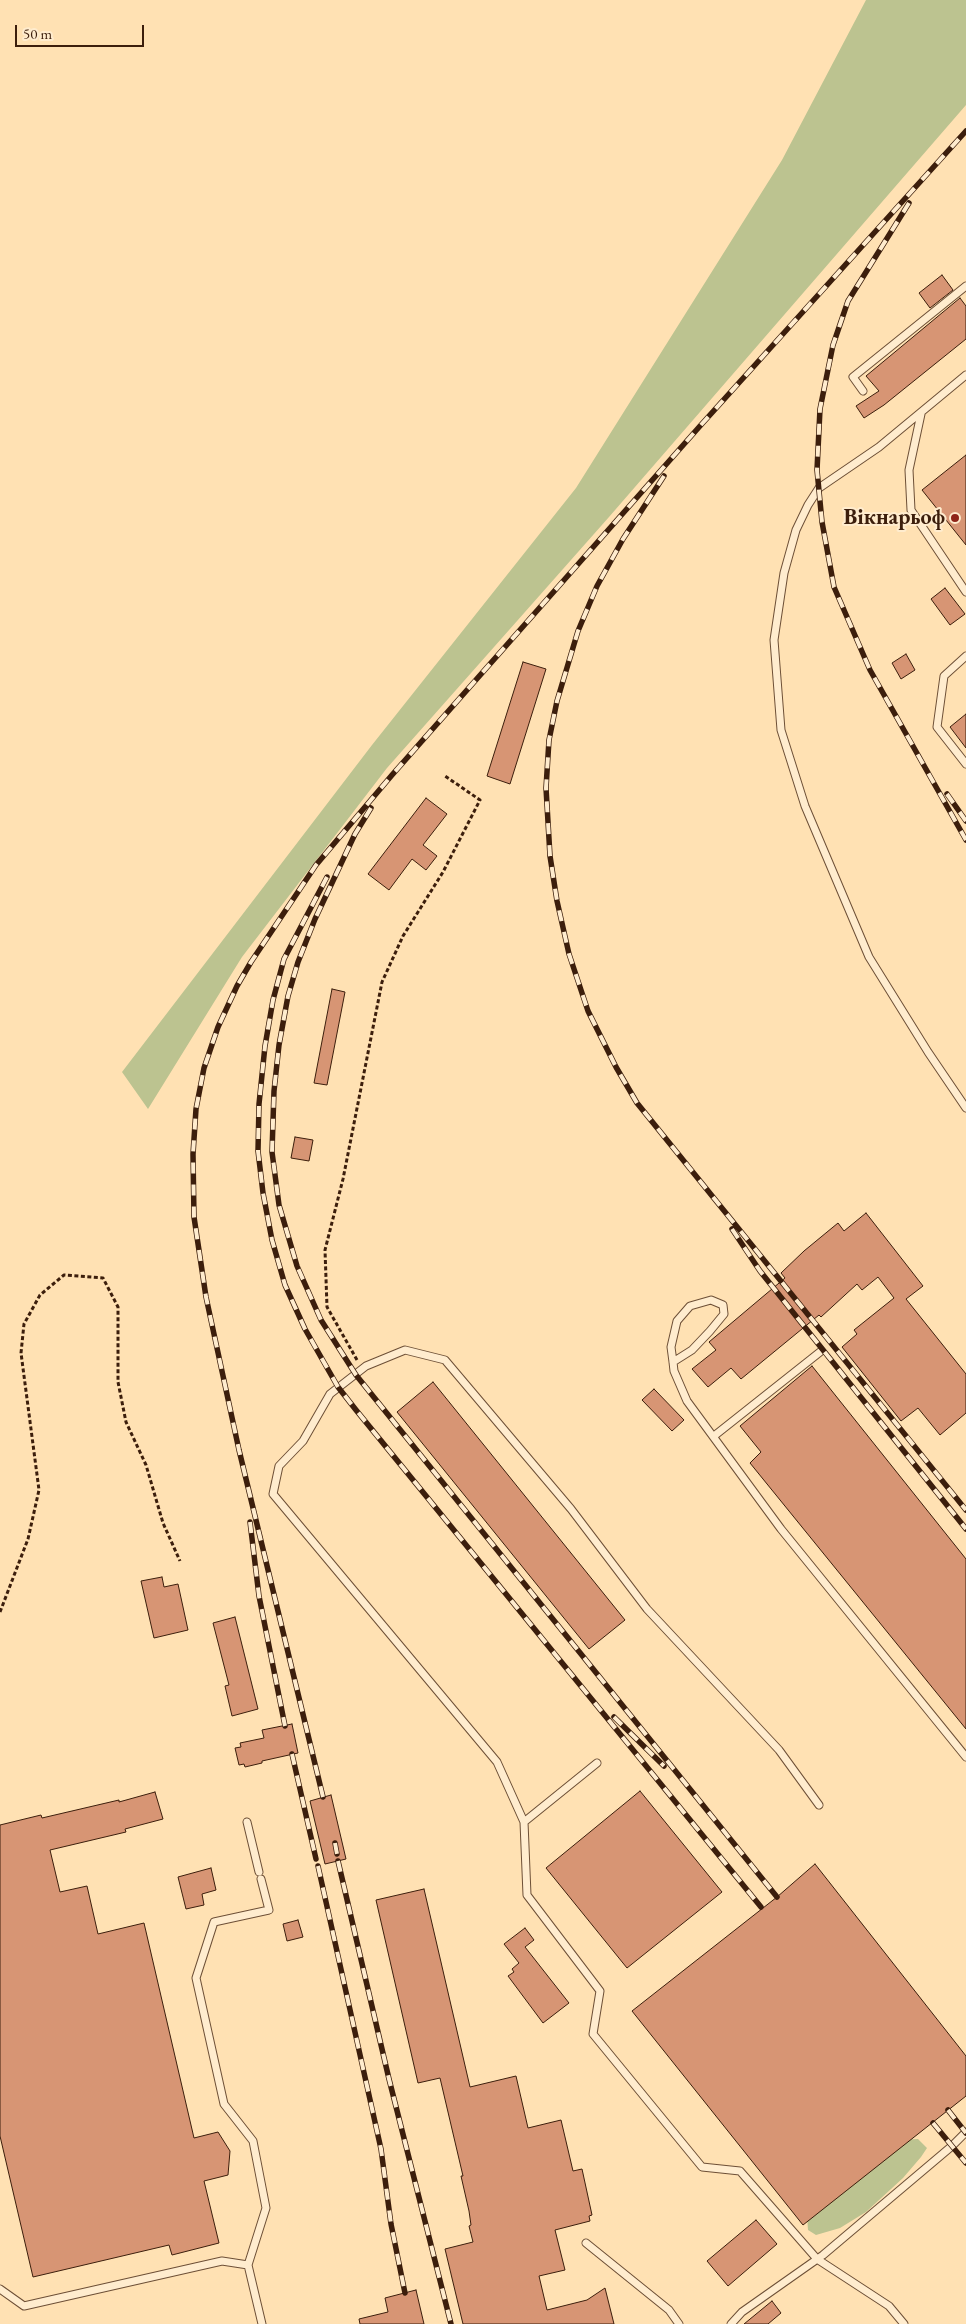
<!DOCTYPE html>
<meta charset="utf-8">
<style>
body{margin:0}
#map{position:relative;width:966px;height:2324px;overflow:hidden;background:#ffe1b3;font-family:"EB Garamond",serif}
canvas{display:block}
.scale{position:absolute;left:15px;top:25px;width:129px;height:22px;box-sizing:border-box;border:2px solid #3c1e0c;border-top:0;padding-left:6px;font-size:15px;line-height:18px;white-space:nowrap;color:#3c1e0c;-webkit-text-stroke:4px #ffecce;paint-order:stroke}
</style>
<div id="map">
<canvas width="966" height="2324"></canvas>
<div class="scale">50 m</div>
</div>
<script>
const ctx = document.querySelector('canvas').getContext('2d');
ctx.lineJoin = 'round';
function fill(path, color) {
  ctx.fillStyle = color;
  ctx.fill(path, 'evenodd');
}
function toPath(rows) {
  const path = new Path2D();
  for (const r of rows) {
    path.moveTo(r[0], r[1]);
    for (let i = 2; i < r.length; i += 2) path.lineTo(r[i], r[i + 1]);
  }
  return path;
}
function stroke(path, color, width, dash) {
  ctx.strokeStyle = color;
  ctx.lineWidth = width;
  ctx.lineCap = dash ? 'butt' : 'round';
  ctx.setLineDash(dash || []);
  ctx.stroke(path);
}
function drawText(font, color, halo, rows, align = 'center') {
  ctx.font = font + ' "EB Garamond",serif';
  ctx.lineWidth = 4;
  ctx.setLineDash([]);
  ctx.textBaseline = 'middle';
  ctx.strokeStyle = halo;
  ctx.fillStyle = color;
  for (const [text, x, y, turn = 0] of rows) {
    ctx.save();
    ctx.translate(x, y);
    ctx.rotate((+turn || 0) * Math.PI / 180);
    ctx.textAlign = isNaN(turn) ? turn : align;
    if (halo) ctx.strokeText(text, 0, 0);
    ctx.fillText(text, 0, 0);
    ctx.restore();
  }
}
fill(toPath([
 [866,0,966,0,966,105,609,517,387,768,242,957,148,1109,122,1072,372,745,576,488,782,160],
 [918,2139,927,2148,921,2157,903,2178,866,2212,840,2228,816,2235,808,2230,807,2216,897,2140]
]), '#bcc390');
const building = toPath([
 [942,275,953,290,930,308,919,293,942,275],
 [960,298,966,306,966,339,884,405,864,418,856,406,879,391,866,376,960,298],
 [966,455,966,545,922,490,966,455],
 [945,588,965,614,950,625,931,599,945,588],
 [906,654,915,670,901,679,892,663,906,654],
 [523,662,546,669,510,784,487,776,523,662],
 [966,714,966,748,950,727,966,714],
 [426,798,447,814,423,845,437,856,426,870,412,859,389,890,368,874,426,798],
 [332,989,345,992,327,1085,314,1083,332,989],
 [295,1137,313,1140,309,1161,291,1158,295,1137],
 [866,1213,923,1286,906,1299,966,1374,966,1413,940,1435,918,1408,901,1421,842,1347,857,1334,854,1330,894,1298,878,1277,862,1290,857,1284,821,1317,819,1315,741,1379,731,1368,708,1387,692,1369,716,1350,709,1342,785,1278,781,1273,804,1251,838,1223,844,1231,866,1213],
 [812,1366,966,1559,966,1729,750,1463,761,1452,740,1426,812,1366],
 [433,1382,625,1620,589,1649,397,1412,433,1382],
 [654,1389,684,1420,672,1431,642,1400,654,1389],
 [162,1577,164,1587,178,1584,188,1630,154,1638,141,1581,162,1577],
 [235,1617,258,1709,232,1716,225,1686,229,1685,213,1623,235,1617],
 [292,1724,298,1753,262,1761,262,1763,245,1767,244,1764,239,1765,235,1748,241,1747,240,1743,264,1738,262,1730,292,1724],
 [640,1791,722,1892,627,1968,546,1868,640,1791],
 [155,1792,163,1819,125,1829,126,1832,50,1850,60,1892,87,1886,98,1934,144,1923,194,2138,218,2132,230,2151,228,2175,204,2181,219,2243,172,2255,169,2245,33,2277,0,2136,0,1825,41,1815,42,1818,119,1800,119,1802,155,1792],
 [331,1795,346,1859,325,1864,310,1801,331,1795],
 [815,1864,966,2056,966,2096,803,2225,632,2011,777,1897,815,1864],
 [211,1868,216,1890,202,1894,204,1905,186,1909,178,1877,211,1868],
 [424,1889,470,2087,516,2076,528,2128,561,2120,573,2171,582,2169,592,2215,589,2216,590,2221,555,2230,565,2270,539,2276,547,2310,587,2300,605,2288,614,2324,463,2324,445,2249,473,2242,469,2226,471,2225,469,2211,461,2176,463,2176,440,2078,418,2083,376,1900,424,1889],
 [298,1920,303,1937,287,1941,283,1924,298,1920],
 [525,1928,534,1940,525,1947,569,2003,543,2023,508,1976,514,1972,512,1969,519,1963,504,1944,525,1928],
 [756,2220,777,2244,728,2286,707,2261,756,2220],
 [416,2290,424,2324,360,2324,359,2319,388,2312,385,2298,416,2290],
 [772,2301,781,2313,768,2324,744,2324,772,2301]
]);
fill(building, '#d79574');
stroke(building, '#3c1e0c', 1);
const lane = toPath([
 [966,375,879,447,819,488,808,505,796,530,784,573,774,640,781,730,805,806,869,957,928,1052,966,1108],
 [863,391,853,377,966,286],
 [921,414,909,470,911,510,966,592],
 [966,656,944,676,937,727,966,764],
 [673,1362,692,1350,710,1331,724,1314,723,1305,711,1300,690,1306,677,1321,671,1347,673,1362,674,1371,687,1401,781,1529,966,1757],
 [714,1436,820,1352],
 [597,1763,524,1822,527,1895,600,1991,593,2034,702,2167,740,2171,817,2259,889,2306,904,2324],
 [247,1822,259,1872],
 [524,1822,497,1762,273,1494,279,1466,303,1441,330,1394,366,1366,405,1350,445,1360,571,1509,647,1609,779,1750,819,1805],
 [261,1879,269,1910,214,1922,196,1978,224,2104,253,2141,266,2208,248,2265,262,2324],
 [586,2243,669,2310,679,2324],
 [0,2289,24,2306,222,2261,248,2265],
 [731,2324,742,2312,823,2255,952,2146,966,2132]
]);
stroke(lane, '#6d4f36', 9);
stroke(toPath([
 [357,1360,327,1307,325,1250,343,1179,382,982,403,936,443,872,480,800,445,776],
 [0,1612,28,1539,39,1490,21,1353,24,1324,40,1295,64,1275,103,1278,118,1307,118,1382,126,1422,146,1465,163,1523,180,1561]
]), '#3c1e0c', 3, [4, 2.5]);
stroke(lane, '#ffecce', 7);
const rail = toPath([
 [909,203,848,301,833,345,820,409,817,470,822,522,834,587,870,670,966,840],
 [664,476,623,539,597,586,578,631,557,701,549,740,546,788,550,856,557,901,569,954,588,1011,616,1067,637,1103,966,1510],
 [947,794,966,821],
 [371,808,355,834,315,919,298,962,288,996,279,1045,274,1091,272,1152,279,1205,297,1266,321,1320,356,1375,777,1897],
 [327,877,284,959,273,1000,265,1046,259,1104,258,1151,263,1193,272,1240,285,1285,305,1329,338,1387,356,1410,761,1907],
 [732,1229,760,1271,966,1529],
 [250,1522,259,1596,285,1726],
 [614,1717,664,1766],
 [292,1754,316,1859],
 [323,1797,239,1450,206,1297,194,1217,193,1154,196,1109,204,1068,218,1027,237,986,251,962,316,865,392,775,700,426,966,131],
 [335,1843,337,1854],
 [338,1861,389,2079,451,2324],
 [318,1866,381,2149,391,2224,405,2293],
 [948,2110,966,2133],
 [933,2123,966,2163]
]);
stroke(rail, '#3c1e0c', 5.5);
stroke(rail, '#ffecce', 4, [11]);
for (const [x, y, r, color] of [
 [955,518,5,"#8f2418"]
]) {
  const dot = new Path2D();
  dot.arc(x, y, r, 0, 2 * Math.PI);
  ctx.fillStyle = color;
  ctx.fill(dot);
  stroke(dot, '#ffecce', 2);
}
drawText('bold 22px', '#3c1e0c', '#ffecce', [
 ["Вікнарьоф",945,518]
], 'right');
</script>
